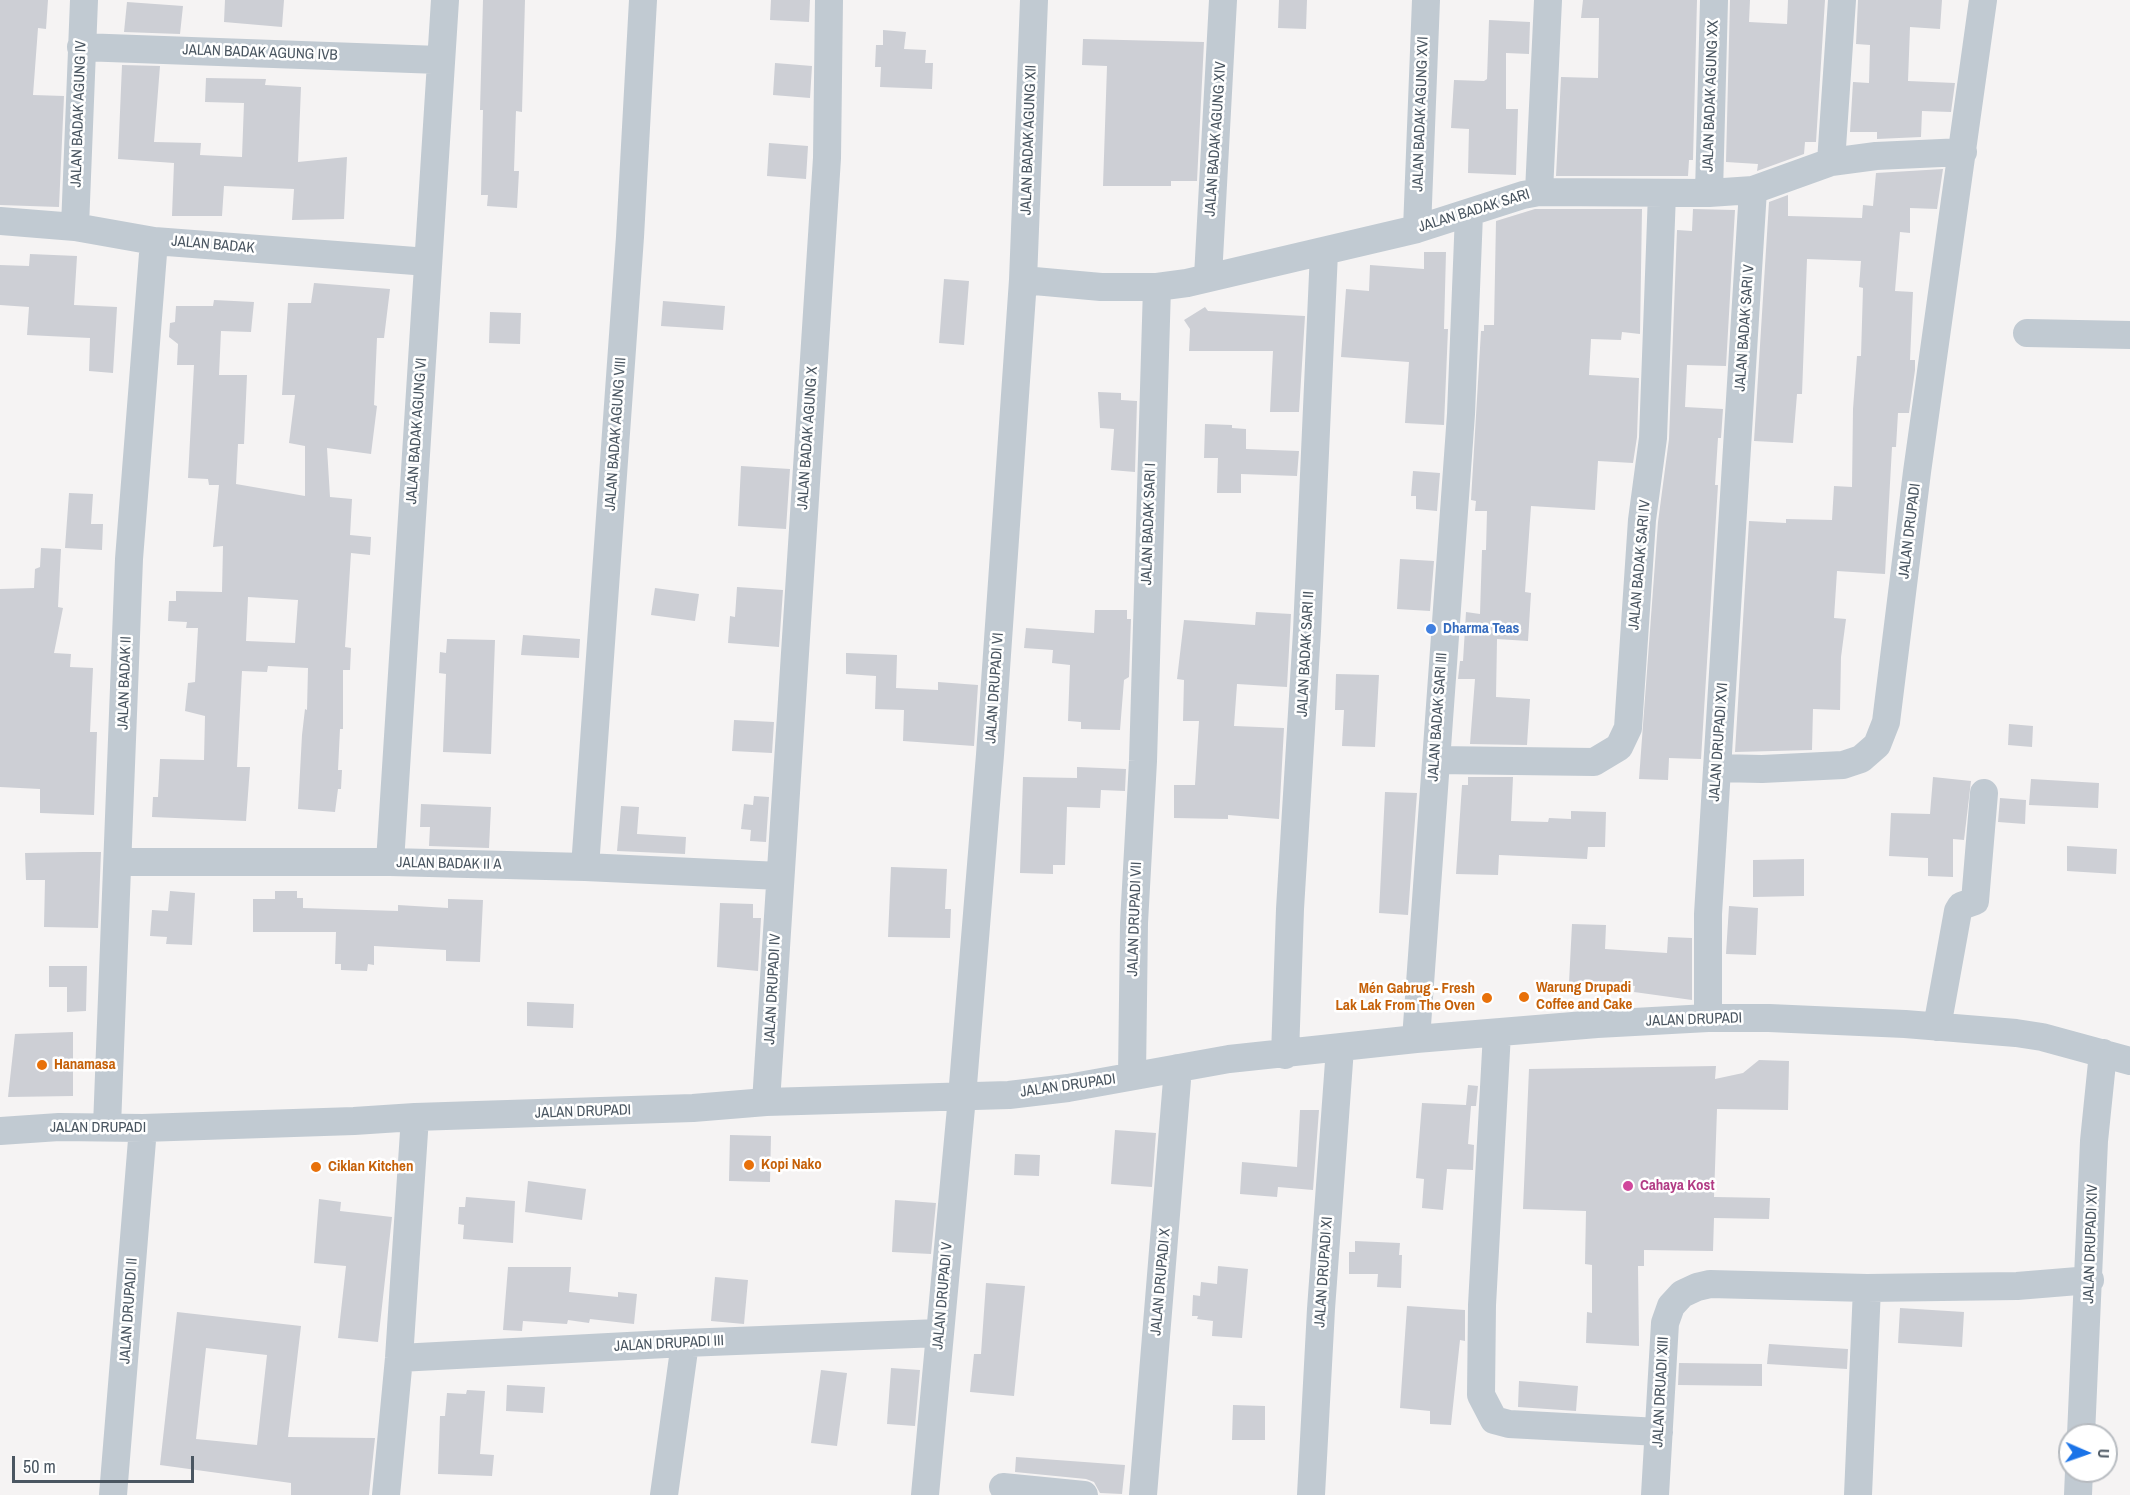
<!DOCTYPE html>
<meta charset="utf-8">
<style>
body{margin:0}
#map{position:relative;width:2130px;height:1495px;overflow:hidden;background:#f5f3f3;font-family:"Archivo Narrow",sans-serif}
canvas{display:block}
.north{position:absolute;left:2058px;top:1423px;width:60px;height:60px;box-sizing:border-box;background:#fff;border:2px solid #b7bbc0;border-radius:50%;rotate:92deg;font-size:16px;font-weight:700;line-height:24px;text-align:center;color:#4a5661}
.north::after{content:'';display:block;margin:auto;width:21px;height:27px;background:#1a73e8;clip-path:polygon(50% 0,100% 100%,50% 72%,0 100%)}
.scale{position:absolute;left:12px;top:1456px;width:182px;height:27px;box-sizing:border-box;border:3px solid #4a5661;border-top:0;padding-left:8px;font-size:18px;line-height:21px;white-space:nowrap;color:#4a5661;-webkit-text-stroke:4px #fff;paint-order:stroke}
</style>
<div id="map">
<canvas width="2130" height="1495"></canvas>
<div class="north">U</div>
<div class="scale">50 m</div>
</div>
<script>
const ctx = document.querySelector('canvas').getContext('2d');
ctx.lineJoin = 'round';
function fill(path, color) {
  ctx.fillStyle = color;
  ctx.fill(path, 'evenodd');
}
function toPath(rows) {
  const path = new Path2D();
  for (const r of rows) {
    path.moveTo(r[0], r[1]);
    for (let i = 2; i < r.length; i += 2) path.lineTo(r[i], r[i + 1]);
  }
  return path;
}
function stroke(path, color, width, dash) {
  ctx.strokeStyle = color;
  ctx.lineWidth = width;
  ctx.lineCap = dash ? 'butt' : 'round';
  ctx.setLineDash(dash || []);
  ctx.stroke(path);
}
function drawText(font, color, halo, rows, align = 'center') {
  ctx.font = font + ' "Archivo Narrow",sans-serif';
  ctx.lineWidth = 5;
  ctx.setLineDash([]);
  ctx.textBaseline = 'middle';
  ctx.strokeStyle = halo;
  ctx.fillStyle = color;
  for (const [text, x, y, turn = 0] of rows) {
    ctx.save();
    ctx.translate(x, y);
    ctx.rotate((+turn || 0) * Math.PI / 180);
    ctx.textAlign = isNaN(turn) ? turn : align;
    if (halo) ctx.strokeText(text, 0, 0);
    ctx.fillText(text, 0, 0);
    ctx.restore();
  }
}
fill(toPath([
 [0,0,48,0,46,29,38,28,33,95,64,96,59,207,0,205],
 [225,0,284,0,282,27,224,22],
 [483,0,525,0,522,112,516,111,514,171,519,171,517,208,487,206,488,195,481,195,483,110,480,110],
 [771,0,810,0,809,22,770,20],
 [1279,0,1307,0,1306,29,1278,28],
 [1583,0,1697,0,1693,160,1689,160,1688,176,1556,176,1561,77,1598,78,1599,18,1581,18],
 [1730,0,1750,0,1749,22,1787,24,1788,0,1825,0,1816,142,1805,142,1804,154,1757,171,1758,164,1726,162],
 [1858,0,1942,0,1940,29,1910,27,1908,81,1955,83,1951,112,1922,111,1921,137,1877,139,1877,132,1850,132,1853,82,1869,83,1870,45,1856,44],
 [127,2,183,6,180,34,124,32],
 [1489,20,1530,22,1529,54,1506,53,1506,109,1518,109,1516,175,1468,173,1469,129,1451,128,1454,80,1484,81,1487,79],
 [883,30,906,32,904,49,926,50,925,63,933,63,932,89,880,87,881,67,875,67,876,45,883,45],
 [1083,39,1204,42,1197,181,1171,181,1171,186,1103,186,1107,66,1082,65],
 [775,63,812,66,810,98,773,95],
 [122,65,160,66,154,142,201,143,200,155,242,157,244,103,205,102,206,78,266,79,265,85,301,87,298,162,347,157,344,219,292,220,294,189,224,186,222,216,172,216,174,163,118,159],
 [769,143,808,146,806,179,767,176],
 [1943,169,1937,209,1910,208,1910,233,1900,232,1895,291,1913,292,1910,360,1915,360,1915,370,1909,413,1898,413,1896,447,1892,447,1885,574,1837,571,1834,618,1846,619,1841,657,1840,710,1813,709,1812,750,1735,752,1749,521,1786,523,1786,519,1832,520,1834,486,1852,487,1853,409,1857,356,1861,356,1863,288,1859,287,1861,261,1807,259,1802,394,1797,394,1793,443,1754,441,1769,202,1788,195,1788,216,1862,218,1863,205,1873,206,1876,173],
 [1535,209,1642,209,1640,334,1622,332,1621,340,1591,339,1589,375,1639,378,1637,437,1633,463,1598,461,1595,510,1531,506,1525,592,1531,593,1528,641,1497,639,1496,697,1530,699,1527,745,1470,744,1475,679,1458,679,1460,661,1463,661,1466,612,1480,614,1482,550,1486,550,1487,511,1475,511,1476,501,1471,500,1481,331,1484,331,1484,325,1494,325,1496,221],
 [1693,209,1735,210,1726,366,1687,365,1685,407,1723,409,1721,438,1718,438,1715,485,1718,485,1701,759,1669,758,1668,780,1639,779,1658,522,1669,439,1677,230,1692,231],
 [1424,252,1446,252,1444,329,1448,329,1444,425,1405,423,1409,362,1341,357,1346,289,1369,291,1370,265,1424,269],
 [30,254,77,256,74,305,117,307,113,373,89,371,90,338,27,335,29,307,0,305,0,265,29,266],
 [944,279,969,281,964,345,939,343],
 [314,283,390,289,384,338,377,338,374,405,377,406,371,454,327,448,330,497,352,499,350,535,371,537,370,555,351,553,345,647,351,648,350,670,343,670,343,729,340,729,338,770,342,770,341,789,338,789,335,812,298,809,302,735,305,709,307,710,308,668,268,666,267,672,242,671,237,767,250,767,246,821,152,817,153,797,158,797,160,759,204,760,205,716,185,711,188,683,195,682,198,628,186,628,187,622,168,621,169,601,176,601,176,591,222,592,223,546,213,547,219,485,209,485,208,479,188,478,194,365,177,365,178,344,169,337,170,323,175,322,176,306,213,306,214,300,254,302,251,332,221,331,219,375,247,375,244,444,238,444,236,484,305,496,305,446,289,443,295,395,282,395,288,303,311,303],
 [248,597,298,600,295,643,246,641],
 [663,301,725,306,723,330,661,326],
 [1205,307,1208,311,1305,316,1299,412,1270,412,1273,351,1189,351,1190,329,1184,320],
 [490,312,521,313,520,344,489,343],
 [1098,392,1121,393,1121,400,1137,401,1135,472,1111,470,1114,429,1100,428],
 [1205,424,1232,425,1232,428,1246,429,1246,449,1299,451,1297,476,1241,474,1241,493,1217,493,1218,458,1204,458],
 [741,466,790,469,786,529,738,526],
 [1413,471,1440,473,1437,511,1416,509,1416,496,1411,496],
 [69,493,93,494,91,524,103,524,102,550,65,548],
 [41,548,61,549,58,607,63,608,54,653,71,654,70,667,93,668,90,732,97,732,94,815,40,813,40,789,0,787,0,589,34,588,35,569,40,567],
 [1400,559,1434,561,1430,611,1397,609],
 [737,587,783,590,779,647,728,643,730,616,735,617],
 [655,588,699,594,695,621,651,615],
 [1095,610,1127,610,1127,619,1131,619,1129,677,1124,680,1120,730,1081,729,1081,722,1068,721,1070,665,1052,663,1053,650,1024,648,1026,628,1094,633],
 [1256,612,1291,614,1287,687,1237,684,1234,726,1284,728,1279,819,1228,815,1228,819,1174,818,1174,785,1195,785,1199,721,1183,721,1184,680,1177,679,1184,620,1255,625],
 [523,635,580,639,579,658,521,655],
 [447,639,495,640,491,754,443,752,446,674,439,673,440,652,446,653],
 [846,653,897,655,896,688,938,690,938,682,978,685,974,746,903,741,904,710,875,709,876,676,846,674],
 [1336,674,1379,675,1375,747,1342,746,1344,710,1335,710],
 [734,720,774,722,772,753,732,751],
 [2009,724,2033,726,2032,747,2008,745],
 [1077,767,1126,769,1125,791,1101,790,1100,808,1067,807,1065,865,1053,865,1053,874,1020,873,1023,777,1077,778],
 [1468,777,1513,777,1511,821,1548,822,1549,818,1571,819,1571,811,1606,812,1605,847,1588,847,1587,859,1499,855,1498,875,1456,874,1462,785,1468,785],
 [1933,777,1971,781,1964,840,1953,839,1953,877,1928,876,1928,858,1889,856,1891,813,1930,814],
 [2031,779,2099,783,2098,808,2029,805],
 [1385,792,1417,793,1408,915,1379,913],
 [754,796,769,797,766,842,750,841,751,830,741,829,744,804,753,805],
 [2000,798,2026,800,2025,824,1998,822],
 [421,804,491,807,489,848,429,846,430,827,420,827],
 [621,806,639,807,637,834,686,837,685,854,617,851],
 [2067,846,2117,849,2116,874,2067,871],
 [83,852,101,852,98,928,44,927,45,880,26,880,25,853],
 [1804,859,1804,896,1753,897,1753,860],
 [891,867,947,869,945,909,951,909,950,938,888,937],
 [170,891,195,893,192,945,166,944,167,937,150,936,152,910,168,911],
 [275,891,297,891,297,898,303,898,303,908,398,911,398,905,448,908,448,899,483,900,480,962,446,961,446,950,374,946,374,965,368,964,367,971,341,970,341,964,335,964,336,932,253,932,253,899,275,899],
 [720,903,753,904,753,918,761,918,758,971,717,967],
 [1729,906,1758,908,1756,955,1726,954],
 [1572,924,1606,925,1605,949,1667,953,1668,937,1692,938,1692,1000,1634,992,1635,986,1569,983],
 [49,966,87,966,86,1011,67,1012,67,987,49,987],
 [527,1002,574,1004,573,1028,527,1026],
 [73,1032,73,1096,8,1097,15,1034],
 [1759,1060,1789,1061,1788,1110,1717,1109,1714,1197,1770,1198,1769,1219,1714,1218,1713,1251,1644,1250,1644,1266,1638,1266,1639,1346,1586,1343,1587,1312,1592,1313,1592,1265,1585,1264,1586,1211,1523,1209,1529,1069,1716,1066,1715,1079,1743,1073],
 [1468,1085,1478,1086,1476,1106,1471,1106,1468,1144,1474,1145,1473,1170,1447,1169,1443,1210,1422,1208,1424,1179,1416,1178,1422,1103,1466,1105],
 [1300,1110,1319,1110,1313,1190,1278,1187,1277,1197,1240,1194,1242,1162,1297,1167],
 [1115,1130,1156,1133,1152,1187,1111,1184],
 [730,1135,771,1136,770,1182,729,1181],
 [1015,1154,1040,1155,1039,1176,1014,1175],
 [528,1181,586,1189,582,1220,525,1212],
 [466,1197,515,1201,513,1243,463,1239,464,1225,458,1224,459,1207,465,1207],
 [319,1199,341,1202,340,1211,392,1217,378,1342,338,1338,346,1266,314,1263],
 [895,1200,936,1203,931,1254,892,1252],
 [1355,1241,1400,1243,1399,1255,1402,1255,1401,1288,1377,1287,1378,1274,1349,1274,1349,1252,1355,1252],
 [1218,1266,1248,1269,1242,1338,1212,1336,1213,1321,1197,1319,1198,1316,1192,1316,1193,1295,1200,1296,1201,1282,1217,1284],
 [508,1267,571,1267,569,1292,618,1297,618,1292,637,1294,634,1324,590,1319,589,1323,568,1320,567,1324,523,1321,522,1331,503,1330],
 [715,1277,748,1280,744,1324,711,1321],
 [986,1283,1025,1286,1014,1396,970,1392,974,1354,981,1354],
 [1407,1306,1465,1310,1465,1341,1460,1340,1451,1425,1430,1424,1430,1411,1400,1408],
 [1900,1308,1964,1312,1962,1347,1898,1343],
 [177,1312,301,1326,288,1437,375,1438,369,1495,291,1495,291,1483,160,1465],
 [206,1348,267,1355,257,1445,196,1439],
 [1769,1344,1848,1349,1847,1369,1767,1364],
 [1679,1363,1762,1364,1762,1386,1678,1385],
 [891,1368,920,1370,915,1426,887,1424],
 [821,1370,847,1373,837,1446,811,1443],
 [1519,1381,1578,1386,1576,1411,1518,1407],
 [507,1385,545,1387,543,1413,506,1411],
 [467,1390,485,1391,480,1454,494,1455,492,1476,438,1474,440,1416,445,1416,447,1393,466,1394],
 [1233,1405,1265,1406,1265,1440,1232,1440],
 [1016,1457,1125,1465,1122,1494,1100,1493,1094,1482,1086,1479,1015,1472]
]), '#cdcfd5');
stroke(toPath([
 [81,47,439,60],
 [1831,162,1842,0],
 [1539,192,1548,0],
 [1709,193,1714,0],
 [0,221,75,227,154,241,428,262],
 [75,227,84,0],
 [1417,229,1426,0],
 [1208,277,1223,0],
 [1023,280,1101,287,1157,287,1187,283,1417,229,1523,195,1539,192,1709,193,1753,190,1831,162,1876,156,1963,152],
 [2027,333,2130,335],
 [1436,760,1594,762,1619,747,1628,728,1642,520,1653,438,1662,193],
 [1717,768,1762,769,1843,765,1861,759,1877,745,1886,722,1917,472,1983,0],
 [119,862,390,862,585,867,780,876],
 [390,862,445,0],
 [585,867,630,237,643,0],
 [1708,1018,1708,914,1753,190],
 [1937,1027,1958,911,1961,906,1975,901,1984,793],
 [1497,1033,1482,1305,1481,1395,1494,1420,1509,1424,1659,1432],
 [1416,1039,1461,414,1469,214],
 [1285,1055,1290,909,1307,631,1324,252],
 [1132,1076,1134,923,1143,761,1157,287],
 [766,1102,827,158,829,0],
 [107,1126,129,559,154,241],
 [0,1131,59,1127,143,1128,354,1121,415,1117,693,1108,766,1102,1009,1095,1068,1088,1229,1059,1416,1039,1597,1024,1708,1018,1769,1018,1905,1024,2016,1033,2042,1037,2130,1061],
 [399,1358,685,1343,939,1333],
 [2081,1435,2094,1141,2103,1053],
 [1003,1487,1084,1495],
 [113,1495,143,1128],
 [386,1495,399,1358,415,1117],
 [664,1495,685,1343],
 [925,1495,962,1097,990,755,1023,280,1034,0],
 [1143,1495,1178,1068],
 [1311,1495,1321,1309,1340,1048],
 [1655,1495,1665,1323,1671,1306,1682,1294,1697,1287,1710,1284,1867,1288,2017,1286,2090,1280],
 [1858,1495,1867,1288],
 [2078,1495,2079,1471]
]), '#c1cad2', 28);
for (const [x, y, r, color] of [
 [1431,629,6,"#3f7fe0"],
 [1524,997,6,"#e8710a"],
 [1487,998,6,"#e8710a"],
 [42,1065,6,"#e8710a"],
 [749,1165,6,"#e8710a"],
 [316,1167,6,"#e8710a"],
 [1628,1186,6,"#d1479c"]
]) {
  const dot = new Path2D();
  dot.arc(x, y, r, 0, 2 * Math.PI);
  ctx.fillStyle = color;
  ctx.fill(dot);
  stroke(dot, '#fff', 2);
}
drawText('15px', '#4a5661', '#fff', [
 ["JALAN BADAK AGUNG IVB",260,53,2],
 ["JALAN BADAK AGUNG XX",1711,96,-88],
 ["JALAN BADAK AGUNG IV",79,114,-88],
 ["JALAN BADAK AGUNG XVI",1421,114,-88],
 ["JALAN BADAK AGUNG XIV",1216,139,-86],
 ["JALAN BADAK AGUNG XII",1029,140,-88],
 ["JALAN BADAK SARI",1474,211,-17],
 ["JALAN BADAK",213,245,5],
 ["JALAN BADAK SARI V",1745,328,-86],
 ["JALAN BADAK AGUNG VI",417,431,-86],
 ["JALAN BADAK AGUNG VIII",616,434,-86],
 ["JALAN BADAK AGUNG X",808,438,-86],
 ["JALAN BADAK SARI I",1149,524,-88],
 ["JALAN DRUPADI",1910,531,-83],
 ["JALAN BADAK SARI IV",1640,565,-85],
 ["JALAN BADAK SARI II",1306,654,-87],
 ["JALAN BADAK II",125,683,-88],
 ["JALAN DRUPADI VI",995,688,-86],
 ["JALAN BADAK SARI III",1438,717,-86],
 ["JALAN DRUPADI XVI",1719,742,-86],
 ["JALAN BADAK II A",449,864,1],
 ["JALAN DRUPADI VII",1135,919,-88],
 ["JALAN DRUPADI IV",773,989,-87],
 ["JALAN DRUPADI",1694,1020,-2],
 ["JALAN DRUPADI",1068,1086,-8],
 ["JALAN DRUPADI",583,1112,-2],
 ["JALAN DRUPADI",98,1128],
 ["JALAN DRUPADI XIV",2091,1244,-88],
 ["JALAN DRUPADI XI",1324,1272,-86],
 ["JALAN DRUPADI X",1161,1282,-85],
 ["JALAN DRUPADI V",943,1296,-85],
 ["JALAN DRUPADI II",129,1311,-86],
 ["JALAN DRUPADI III",669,1344,-3],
 ["JALAN DRUADI XIII",1661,1392,-87]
]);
drawText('bold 15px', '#366cbe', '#fff', [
 ["Dharma Teas",1443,629]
], 'left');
drawText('bold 15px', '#c56008', '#fff', [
 ["Warung Drupadi",1536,988],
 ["Coffee and Cake",1536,1005],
 ["Mén Gabrug - Fresh",1475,989,"right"],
 ["Lak Lak From The Oven",1475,1006,"right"],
 ["Hanamasa",54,1065],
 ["Kopi Nako",761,1165],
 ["Ciklan Kitchen",328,1167]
], 'left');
drawText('bold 15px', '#b23c85', '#fff', [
 ["Cahaya Kost",1640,1186]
], 'left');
</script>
